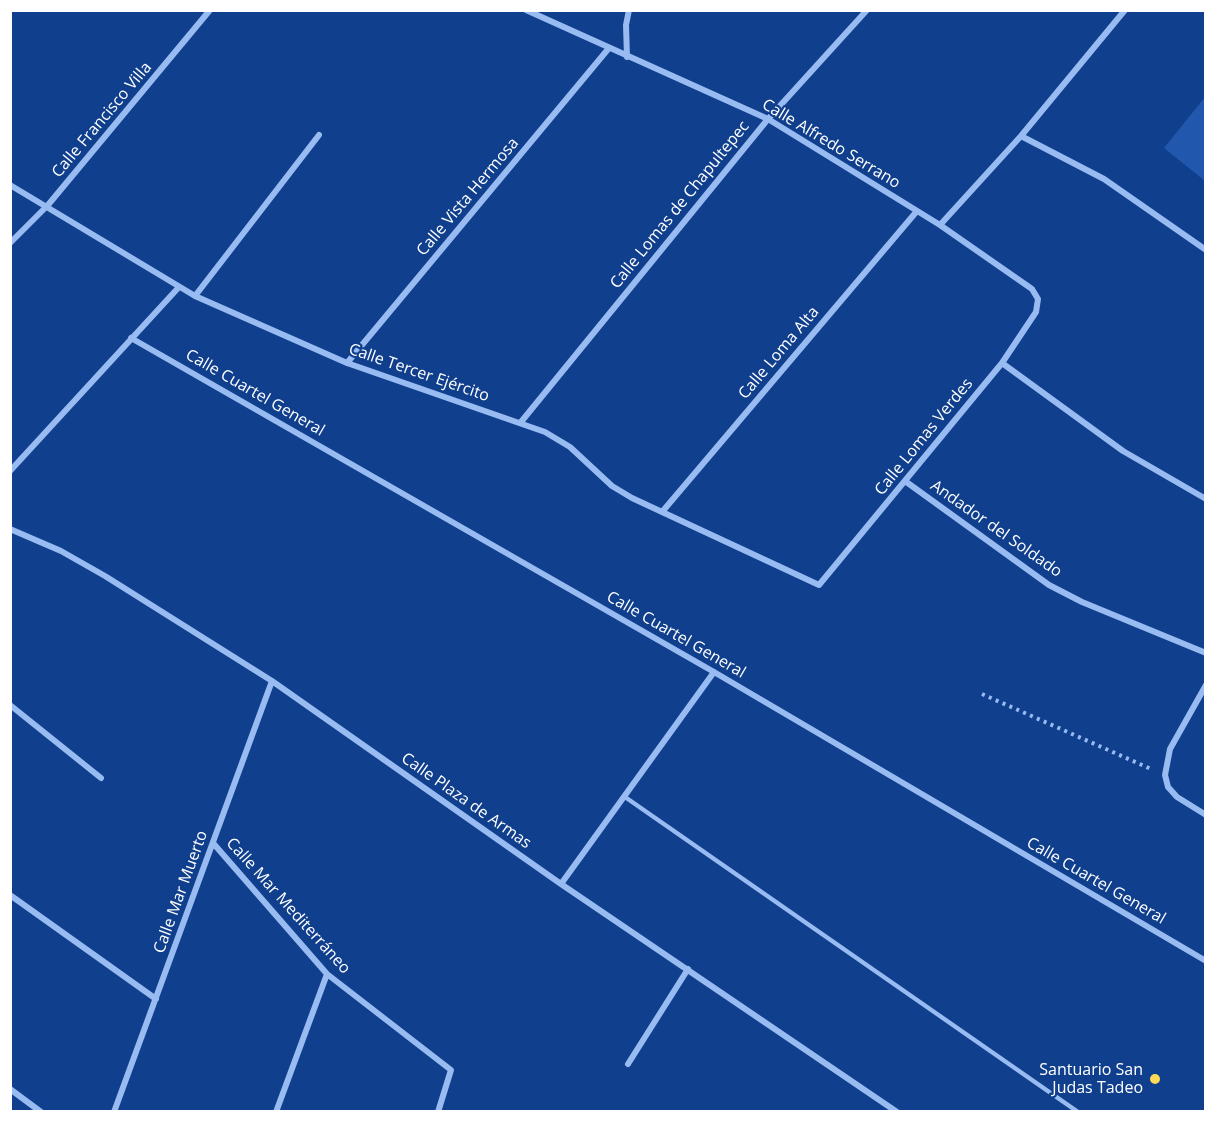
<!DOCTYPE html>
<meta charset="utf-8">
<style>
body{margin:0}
#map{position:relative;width:1216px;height:1122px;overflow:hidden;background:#103f8d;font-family:"Open Sans",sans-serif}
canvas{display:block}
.frame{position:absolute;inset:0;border:12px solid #fff;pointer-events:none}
</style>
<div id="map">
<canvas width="1216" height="1122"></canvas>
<div class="frame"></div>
</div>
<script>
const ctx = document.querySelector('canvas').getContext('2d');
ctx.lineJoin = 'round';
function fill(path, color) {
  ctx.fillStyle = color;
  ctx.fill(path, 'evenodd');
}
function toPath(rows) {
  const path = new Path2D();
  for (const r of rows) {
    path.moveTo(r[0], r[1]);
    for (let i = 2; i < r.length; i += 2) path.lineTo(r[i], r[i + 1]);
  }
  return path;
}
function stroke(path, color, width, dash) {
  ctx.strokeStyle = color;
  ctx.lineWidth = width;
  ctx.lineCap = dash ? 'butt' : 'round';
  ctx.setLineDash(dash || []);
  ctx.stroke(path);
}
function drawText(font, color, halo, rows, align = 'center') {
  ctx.font = font + ' "Open Sans",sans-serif';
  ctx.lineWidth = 4.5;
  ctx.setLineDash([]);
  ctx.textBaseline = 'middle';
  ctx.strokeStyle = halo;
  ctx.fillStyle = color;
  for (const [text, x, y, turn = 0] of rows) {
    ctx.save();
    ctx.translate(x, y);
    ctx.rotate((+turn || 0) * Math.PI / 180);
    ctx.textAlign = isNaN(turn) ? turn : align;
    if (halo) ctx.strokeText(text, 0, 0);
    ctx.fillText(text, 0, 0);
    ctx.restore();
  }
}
fill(toPath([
 [1205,97,1205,181,1164,148]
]), '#2157ad');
stroke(toPath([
 [982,694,1151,769]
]), '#98bbf2', 4, [3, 4.5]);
stroke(toPath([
 [625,797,1078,1112]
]), '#98bbf2', 4.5);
stroke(toPath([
 [627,57,626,25,629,10],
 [1021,136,1104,179,1206,250],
 [10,185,195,296,347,363,545,432,570,447,612,486,632,498,819,585,1002,363,1036,312,1038,299,1032,289,940,225,768,119,526,10],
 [940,225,1021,136,1125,10],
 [10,243,48,205,210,10],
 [195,296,319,135],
 [131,338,714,672,1206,961],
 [347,363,609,48],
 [1002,363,1123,451,1206,499],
 [521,422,768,119,867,10],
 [10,471,179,287],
 [905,481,1049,585,1082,602,1206,653],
 [662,512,917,211],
 [10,529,61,551,105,576,272,681,561,884,897,1112],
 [1206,685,1170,749,1165,775,1168,787,1177,797,1206,815],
 [10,705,101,778],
 [213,843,327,974,451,1070,438,1112],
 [561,884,714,672],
 [10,895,156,999],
 [628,1064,688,969],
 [10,1089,41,1112],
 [114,1112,272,681],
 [276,1112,327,974]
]), '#98bbf2', 6);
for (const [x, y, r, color] of [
 [1155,1079,6,"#ffda59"]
]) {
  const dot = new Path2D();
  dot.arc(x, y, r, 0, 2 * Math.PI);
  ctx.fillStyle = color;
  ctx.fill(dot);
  stroke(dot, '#103f8d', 2);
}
drawText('16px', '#fff', '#103f8d', [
 ["Calle Francisco Villa",102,120,-50],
 ["Calle Alfredo Serrano",831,144,31],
 ["Calle Vista Hermosa",468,197,-50],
 ["Calle Lomas de Chapultepec",680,205,-51],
 ["Calle Loma Alta",779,353,-50],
 ["Calle Tercer Ejército",419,373,19],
 ["Calle Cuartel General",255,393,30],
 ["Calle Lomas Verdes",924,437,-51],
 ["Andador del Soldado",996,529,35],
 ["Calle Cuartel General",676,635,30],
 ["Calle Plaza de Armas",466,801,35],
 ["Calle Cuartel General",1096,881,30],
 ["Calle Mar Muerto",181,892,-70],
 ["Calle Mar Mediterráneo",288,906,48]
]);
drawText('16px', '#fff', '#103f8d', [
 ["Santuario San",1143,1070],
 ["Judas Tadeo",1143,1088]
], 'right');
</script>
